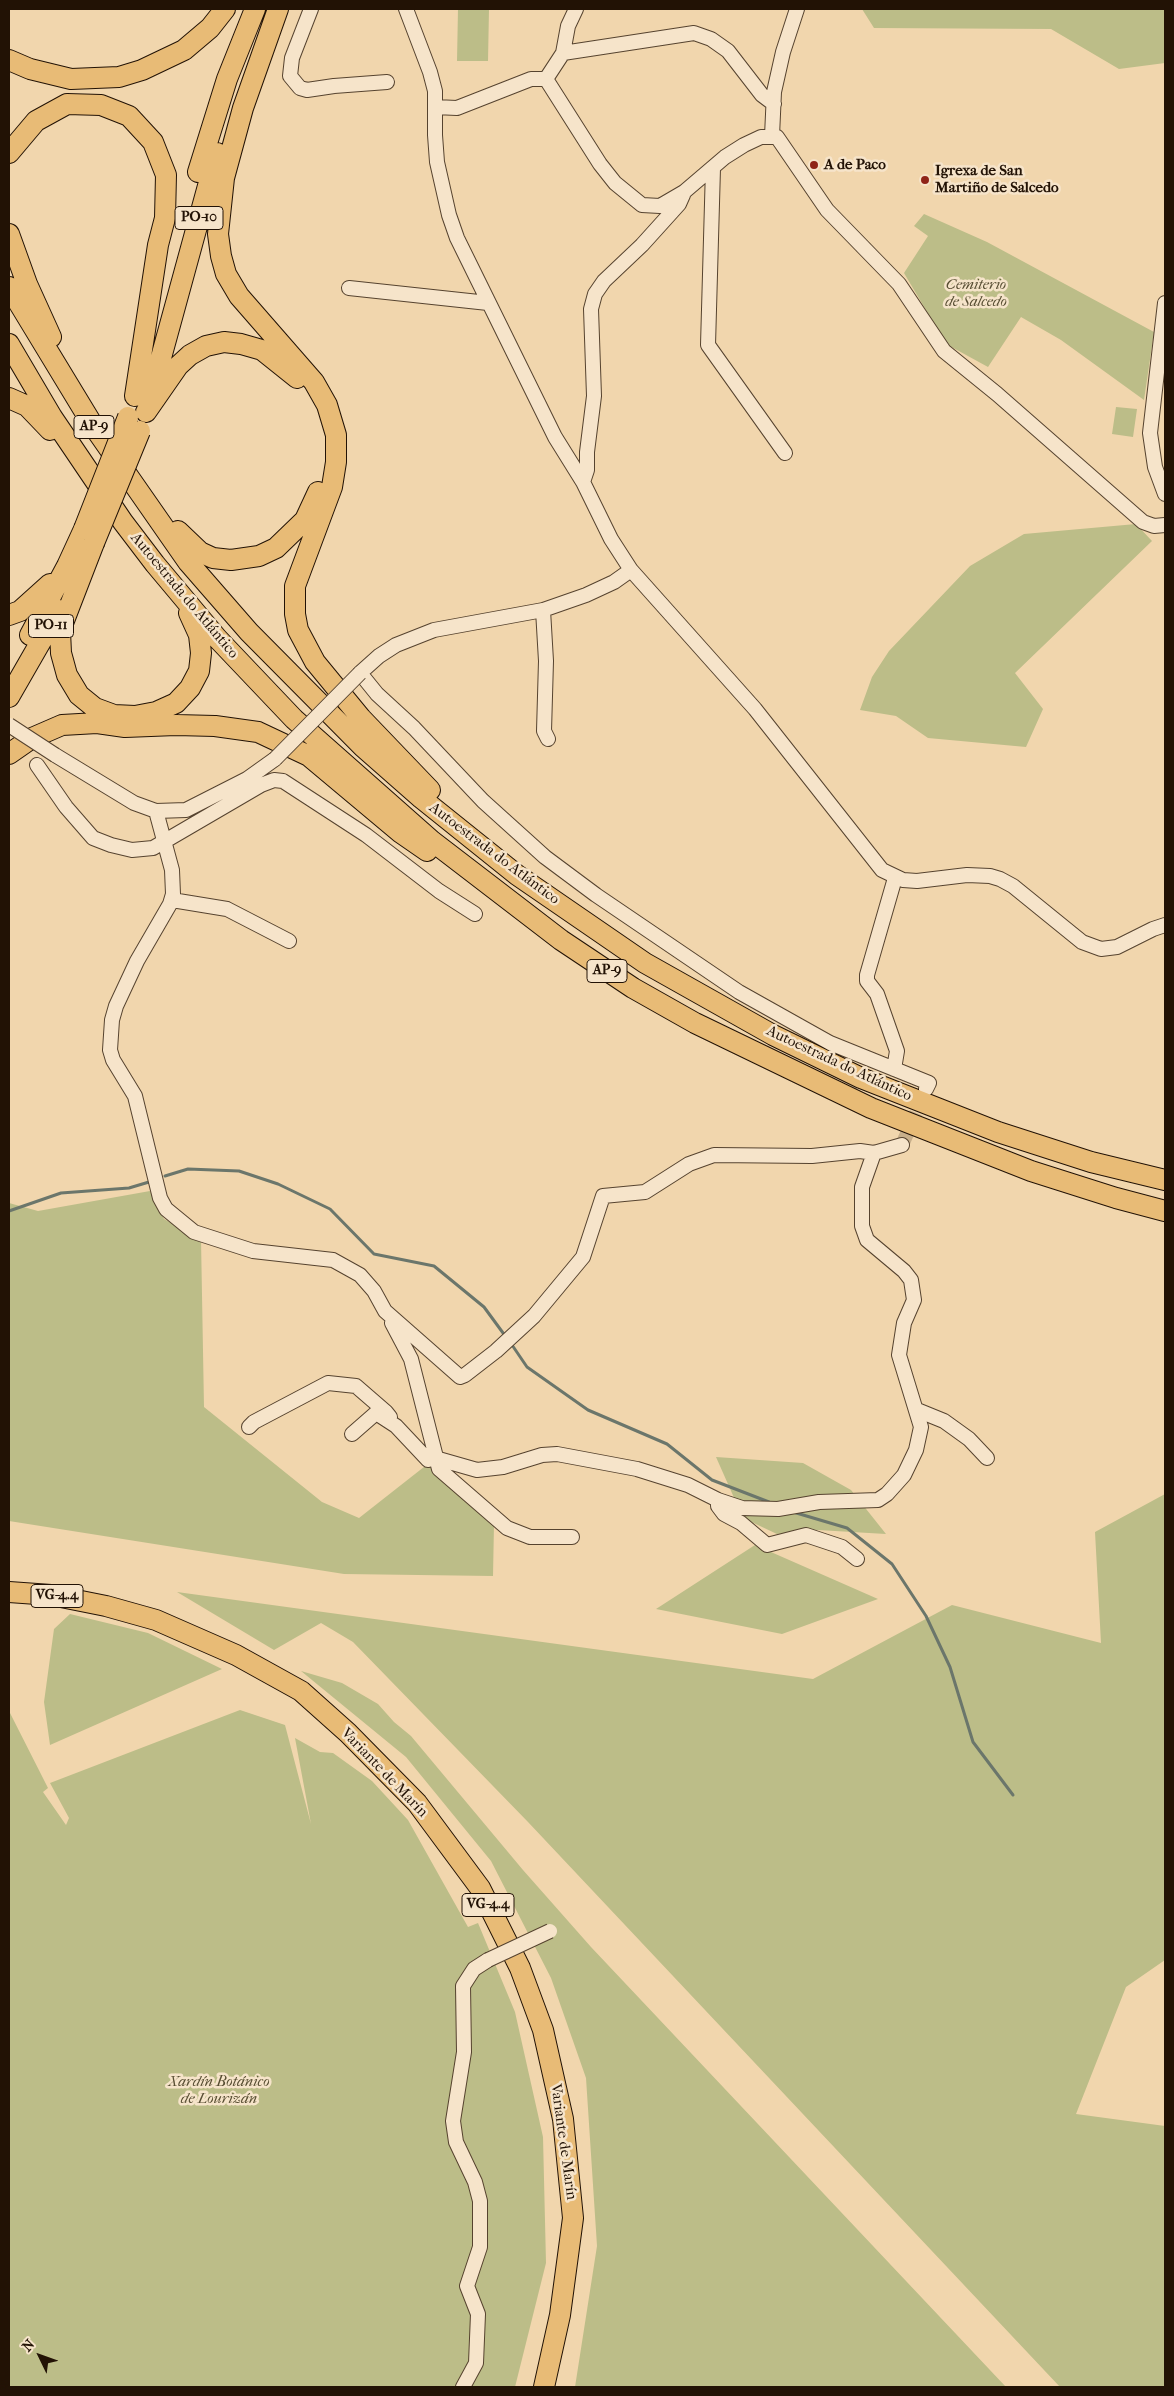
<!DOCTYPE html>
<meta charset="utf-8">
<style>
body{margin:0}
#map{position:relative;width:1174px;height:2396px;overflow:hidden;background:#f1d6ad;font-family:"IM FELL French Canon",serif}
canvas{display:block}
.frame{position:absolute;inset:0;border:10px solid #221205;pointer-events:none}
.north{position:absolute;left:15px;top:2331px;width:50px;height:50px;-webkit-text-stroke:4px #f6e4ca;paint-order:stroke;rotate:312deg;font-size:14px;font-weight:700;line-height:20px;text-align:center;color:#221205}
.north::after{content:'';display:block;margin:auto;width:18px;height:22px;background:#221205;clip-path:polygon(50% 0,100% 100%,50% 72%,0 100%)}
</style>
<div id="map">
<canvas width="1174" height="2396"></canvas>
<div class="frame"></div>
<div class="north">N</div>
</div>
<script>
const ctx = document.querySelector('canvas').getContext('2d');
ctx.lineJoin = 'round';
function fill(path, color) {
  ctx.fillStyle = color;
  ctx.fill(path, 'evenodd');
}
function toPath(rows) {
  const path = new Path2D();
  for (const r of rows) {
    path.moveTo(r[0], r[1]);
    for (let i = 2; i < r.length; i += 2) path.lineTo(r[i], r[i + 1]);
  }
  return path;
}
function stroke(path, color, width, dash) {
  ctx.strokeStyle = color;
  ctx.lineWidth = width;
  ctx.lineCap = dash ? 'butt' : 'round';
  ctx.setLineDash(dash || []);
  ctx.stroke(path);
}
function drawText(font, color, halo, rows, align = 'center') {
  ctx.font = font + ' "IM FELL French Canon",serif';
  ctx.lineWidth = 5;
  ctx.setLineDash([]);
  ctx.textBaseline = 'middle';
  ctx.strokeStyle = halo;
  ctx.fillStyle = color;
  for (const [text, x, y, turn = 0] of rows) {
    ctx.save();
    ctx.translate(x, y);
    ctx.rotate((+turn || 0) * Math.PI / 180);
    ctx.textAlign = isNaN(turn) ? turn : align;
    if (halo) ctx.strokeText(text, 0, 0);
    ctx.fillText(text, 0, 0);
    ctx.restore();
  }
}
fill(toPath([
 [458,9,489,9,488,61,457,61],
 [862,9,1165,9,1165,63,1119,69,1051,29,874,28],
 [924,214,987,242,1154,332,1144,400,1061,340,1021,317,988,367,946,344,904,273,928,236,914,226],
 [1116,407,1137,409,1133,437,1112,434],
 [1136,524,1152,541,1015,673,1043,709,1026,747,928,738,896,716,860,710,872,677,889,651,970,566,1024,534],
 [150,1191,164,1219,201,1239,204,1407,322,1502,359,1518,429,1463,494,1524,493,1576,344,1574,9,1521,9,1203,38,1211],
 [716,1457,803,1463,851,1490,886,1534,818,1530,777,1534,743,1518],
 [1165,1494,1165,1960,1126,1987,1076,2114,1165,2126,1165,2387,1060,2387,528,1822,353,1642,321,1623,274,1650,177,1592,813,1679,952,1605,1101,1643,1095,1532],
 [755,1545,878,1599,782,1634,656,1609],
 [70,1614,148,1633,222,1669,50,1745,44,1702,54,1629],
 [301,1671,342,1683,378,1704,394,1722,411,1736,523,1870,591,1947,1006,2387,575,2387,597,2246,586,2078,551,1978,491,1861,406,1757],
 [240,1710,285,1725,311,1824,295,1738,320,1752,333,1753,372,1781,408,1820,468,1927,478,1923,515,2012,543,2137,546,2263,515,2387,9,2387,9,1711,48,1788,43,1792,66,1825,69,1818,50,1783]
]), '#bcbd88');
stroke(toPath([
 [165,1176,188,1169,239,1171,278,1184,330,1209,374,1254,434,1266,484,1307,506,1337],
 [9,1211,61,1193,129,1188,149,1182],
 [510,1342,527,1367,588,1410,667,1444,712,1480,769,1502],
 [793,1512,847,1528,892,1564,926,1616,950,1667,973,1742,1013,1795]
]), '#6b766b', 3);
stroke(toPath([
 [902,1145,924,1095]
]), '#c8af8b', 14, [14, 7]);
const minor = toPath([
 [311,9,292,58,290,76,300,88,307,90,334,86,387,82],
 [406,9,430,72,435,91,435,135,437,162,449,215,457,238,555,437,583,482,611,539,631,570,755,709,882,870,903,880,917,881,967,875,990,876,1000,879,1013,886,1082,942,1101,949,1117,947,1153,929,1165,925],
 [563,53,694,33,711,39,728,51,762,95,774,104],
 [546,79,563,53,568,26,576,9],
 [435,107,457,108,531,79,546,79,600,164,615,183,642,205,660,206,684,192,725,157,744,145,761,137,777,137,827,210,899,284,944,351,997,394,1143,522,1154,526,1165,525],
 [772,136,774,92,783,52,797,9],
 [713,168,708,345,785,453],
 [349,288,488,303],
 [1165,303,1150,433,1155,467,1165,494],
 [583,482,587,470,587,452,594,396,591,309,595,294,604,281,642,245,679,204,683,195],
 [631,570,614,582,586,595,543,610,434,630,396,645,379,656,360,673,377,694,414,728,483,801,545,857,596,895,739,992,830,1043,929,1083,926,1089],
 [543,610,546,661,544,731,548,739],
 [55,755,134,803,156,811,186,810,247,779,275,759],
 [37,765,66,807,93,838,111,845,132,850,153,848,261,785,274,780,283,781,366,835,439,891,475,914],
 [156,811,172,870,173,894,170,904,137,961,116,1006,112,1020,110,1050,113,1060,135,1096,160,1198,166,1209,194,1232,253,1251,333,1260,360,1275,374,1291,385,1311,460,1377,465,1375,496,1351,534,1316,583,1257,603,1196,645,1192,689,1164,714,1155,812,1156,860,1151,874,1153],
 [172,900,227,909,289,941],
 [894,1069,897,1051,877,994,867,981,867,975,895,878],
 [392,1323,411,1359,439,1469,507,1528,530,1537,572,1537],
 [917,1410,944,1421,969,1439,987,1458],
 [249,1427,254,1422,328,1383,356,1386,386,1412,390,1417],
 [352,1434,376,1413,396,1426,428,1460,435,1458,477,1470,503,1467,542,1455,557,1454,637,1469,688,1485,718,1500,742,1508,778,1509,819,1502,878,1500,887,1494,904,1475,916,1450,921,1427,899,1355,904,1323,914,1300,911,1280,904,1271,867,1240,862,1226,862,1187,874,1153,902,1145],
 [718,1500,718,1506,724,1514,741,1523,767,1545,806,1535,842,1547,857,1559],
 [463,2387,476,2363,478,2314,467,2286,480,2247,480,2201,475,2182,456,2142,453,2121,464,2052,463,1986,474,1969,488,1960]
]);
const highway = toPath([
 [278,9,243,108,224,178,218,234,221,256,226,274,239,296,314,382,327,405,336,435,336,462,332,487,295,586,295,614,298,630,315,662,361,718,430,790],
 [9,60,30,69,71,79,119,77,142,70,184,50,210,28,225,9],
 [9,153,36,121,67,104,101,105,129,116,153,142,166,175,165,218,158,245,135,396],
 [198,172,227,79,255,9],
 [9,234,27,284,51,337],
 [9,287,94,427,188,562,249,632,363,747,421,798,517,875,645,963,773,1035,861,1078,998,1132,1091,1162,1165,1180],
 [9,344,52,417,123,522,155,564,217,638,294,719,432,841,561,940,633,988,695,1023,871,1108,1031,1171,1116,1198,1165,1211],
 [9,398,27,406,50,430],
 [150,398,217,153],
 [146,412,178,366,190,355,206,346,224,342,241,344,262,350,297,378],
 [178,531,200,552,213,558,231,560,259,556,276,548,305,520,318,492],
 [94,543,60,631,61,653,67,675,79,695,95,708,114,715,135,716,156,712,176,703,190,688,199,671,201,653,199,635,189,613],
 [9,615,20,611,50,584],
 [30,635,67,566,84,529],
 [9,697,59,610],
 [9,754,32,738,62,725,97,723,125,727,176,725,215,726,258,732,309,756,401,833,427,851],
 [9,1592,51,1595,106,1606,156,1620,236,1655,301,1691,348,1733,417,1803,480,1888,520,1968,543,2030,563,2119,573,2218,560,2315,544,2387]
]);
stroke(minor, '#56432f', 16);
stroke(highway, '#221205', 22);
stroke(minor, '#f6e4ca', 14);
stroke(highway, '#e8bb76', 20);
const minorBridge = toPath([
 [9,725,55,755],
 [275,759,360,673],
 [488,1960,550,1931]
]);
const highwayBridge = toPath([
 [84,529,128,417],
 [94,543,140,431]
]);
stroke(minorBridge, '#56432f', 16, []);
stroke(highwayBridge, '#221205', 22, []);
stroke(minorBridge, '#f6e4ca', 14);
stroke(highwayBridge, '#e8bb76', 20);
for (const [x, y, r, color] of [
 [814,165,5,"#8f2418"],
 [925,180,5,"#8f2418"]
]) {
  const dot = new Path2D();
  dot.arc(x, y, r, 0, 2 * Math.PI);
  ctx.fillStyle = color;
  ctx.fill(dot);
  stroke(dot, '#f6e4ca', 2);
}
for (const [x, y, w] of [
 [199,218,48],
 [94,427,40],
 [51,626,45],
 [607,971,40],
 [57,1596,52],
 [488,1905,52]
]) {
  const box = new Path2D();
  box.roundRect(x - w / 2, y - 11.5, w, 23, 4);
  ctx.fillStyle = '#f6e4ca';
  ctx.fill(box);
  stroke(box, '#221205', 1);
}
drawText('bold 14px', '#221205', null, [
 ["PO-10",199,218],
 ["AP-9",94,427],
 ["PO-11",51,626],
 ["AP-9",607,971],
 ["VG-4.4",57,1596],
 ["VG-4.4",488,1905]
]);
drawText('bold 15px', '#221205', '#f6e4ca', [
 ["A de Paco",824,165],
 ["Igrexa de San",935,171],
 ["Martiño de Salcedo",935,188]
], 'left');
drawText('italic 15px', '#584e33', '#f6e4ca', [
 ["Cemiterio",976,285],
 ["de Salcedo",976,302],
 ["Xardín Botánico",219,2082],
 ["de Lourizán",219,2099]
]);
drawText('15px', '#221205', '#f6e4ca', [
 ["Autoestrada do Atlántico",184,596,50],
 ["Autoestrada do Atlántico",494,854,37],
 ["Autoestrada do Atlántico",839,1064,25],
 ["Variante de Marín",384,1773,46],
 ["Variante de Marín",563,2142,82]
]);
</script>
